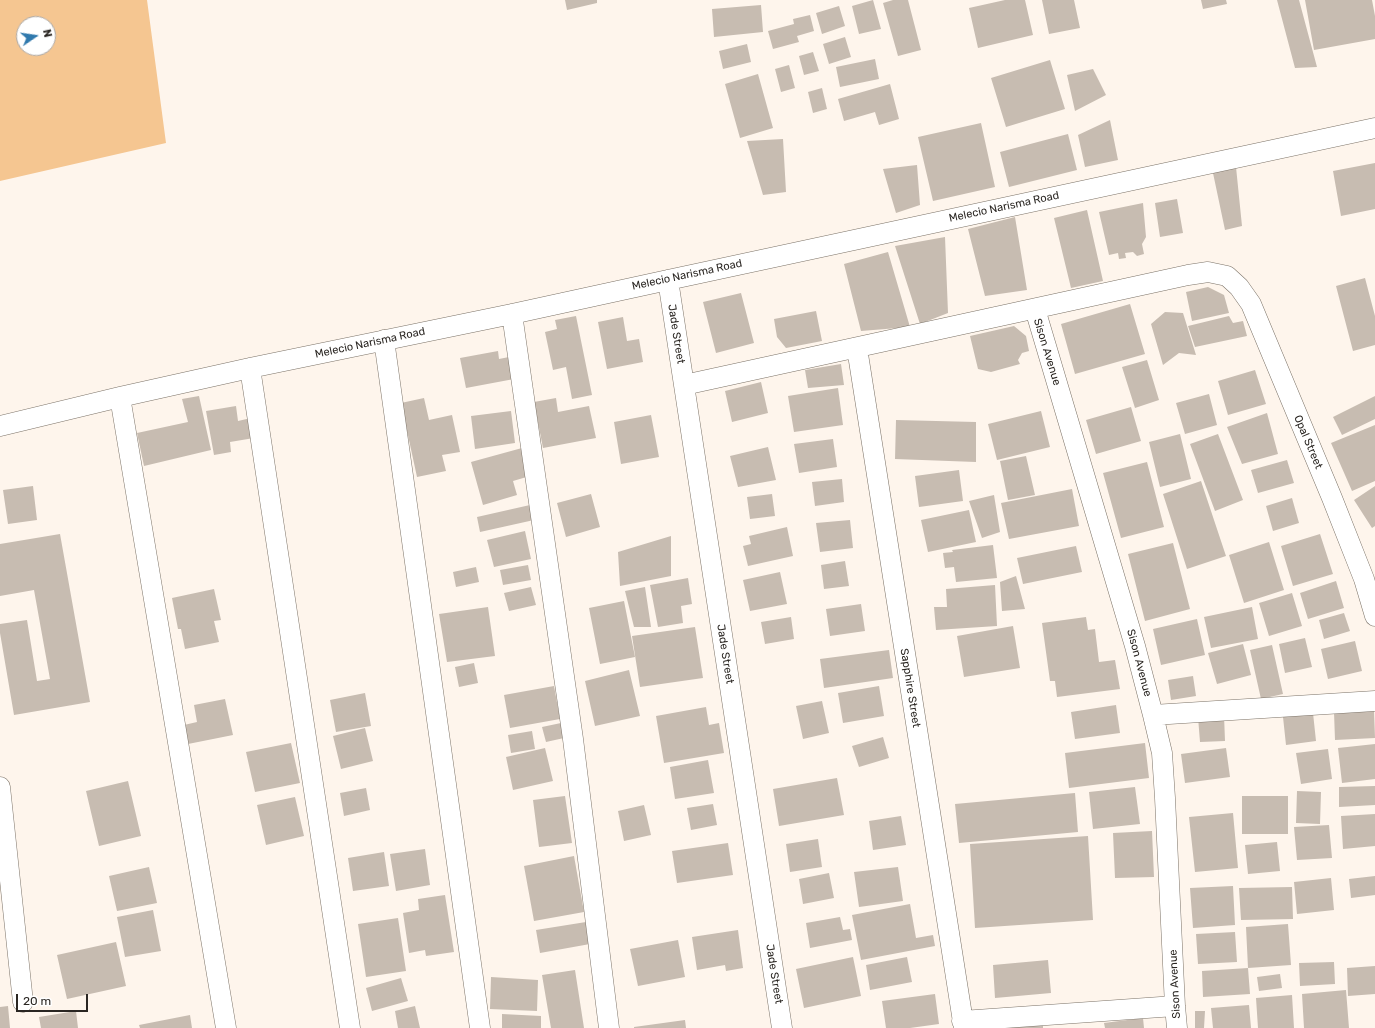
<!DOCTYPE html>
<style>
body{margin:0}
#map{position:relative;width:1375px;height:1028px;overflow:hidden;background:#fef5ec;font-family:Rubik,sans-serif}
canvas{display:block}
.north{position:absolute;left:16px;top:16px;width:40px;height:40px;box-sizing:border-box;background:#fff;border:1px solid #aaa8a7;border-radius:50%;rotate:77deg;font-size:11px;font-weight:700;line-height:16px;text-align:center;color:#2a2622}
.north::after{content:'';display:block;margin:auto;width:14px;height:18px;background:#3079ad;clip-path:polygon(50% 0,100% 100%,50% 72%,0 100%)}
.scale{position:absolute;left:16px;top:994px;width:72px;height:18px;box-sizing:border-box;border:2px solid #2a2622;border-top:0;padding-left:5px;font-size:12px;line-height:14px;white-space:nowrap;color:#2a2622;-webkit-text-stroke:3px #fff;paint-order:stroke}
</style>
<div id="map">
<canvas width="1375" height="1028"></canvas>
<div class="north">N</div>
<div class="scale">20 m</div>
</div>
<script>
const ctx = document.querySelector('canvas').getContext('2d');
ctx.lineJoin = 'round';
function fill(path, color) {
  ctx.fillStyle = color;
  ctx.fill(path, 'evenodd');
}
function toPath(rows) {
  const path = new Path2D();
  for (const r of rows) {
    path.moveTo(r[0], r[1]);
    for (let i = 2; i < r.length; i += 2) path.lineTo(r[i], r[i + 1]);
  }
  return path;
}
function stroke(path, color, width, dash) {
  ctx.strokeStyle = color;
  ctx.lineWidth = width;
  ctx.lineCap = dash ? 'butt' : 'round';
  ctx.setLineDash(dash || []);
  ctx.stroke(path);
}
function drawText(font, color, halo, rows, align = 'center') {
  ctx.font = font + ' Rubik,sans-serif';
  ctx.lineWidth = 4;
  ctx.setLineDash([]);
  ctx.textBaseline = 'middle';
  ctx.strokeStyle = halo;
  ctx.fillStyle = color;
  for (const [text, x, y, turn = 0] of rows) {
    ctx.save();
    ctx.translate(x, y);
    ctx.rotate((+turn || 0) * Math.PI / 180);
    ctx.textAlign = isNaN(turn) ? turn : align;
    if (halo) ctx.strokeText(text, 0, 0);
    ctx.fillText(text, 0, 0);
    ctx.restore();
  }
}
fill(toPath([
 [0,0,147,0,166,143,0,181],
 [24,24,48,24,48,48,24,48]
]), '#f5c691');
fill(toPath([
 [565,0,597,0,597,3,567,10],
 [873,0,881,29,859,34,852,6],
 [893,0,908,0,921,50,898,56,883,3],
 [1005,0,1025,0,1033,35,978,48,969,8],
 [1042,0,1074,0,1080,28,1049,34],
 [1201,0,1226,0,1227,4,1203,9],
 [1277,0,1299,0,1317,67,1295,68],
 [1305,0,1372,0,1375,16,1375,39,1314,50],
 [761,5,763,32,714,37,712,9],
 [839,6,845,26,822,34,816,13],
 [810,15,814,31,797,36,799,42,773,49,768,31,794,24,793,19],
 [845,37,851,57,829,64,823,44],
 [747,44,751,62,723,69,719,51],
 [813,52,819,71,804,75,799,56],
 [875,59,879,79,840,87,836,67],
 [1050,60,1065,109,1006,127,991,78],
 [789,65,795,88,781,92,775,69],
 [1093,69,1106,95,1075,111,1067,75],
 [758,74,773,128,740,138,725,84],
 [890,84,899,119,879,125,875,112,844,121,838,99],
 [822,88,827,109,813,113,808,92],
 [1110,120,1118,160,1085,167,1078,135],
 [981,123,995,187,933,201,918,137],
 [1068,134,1077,170,1009,187,1000,152],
 [783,139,786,192,763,195,747,141],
 [1375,163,1375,209,1341,216,1333,171],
 [917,165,920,205,896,213,883,169],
 [1236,167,1242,226,1225,230,1213,173],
 [1177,199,1183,233,1160,237,1155,203],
 [1143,203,1146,237,1142,244,1144,254,1137,256,1133,252,1125,253,1126,258,1119,259,1118,253,1109,255,1099,212],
 [1087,210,1103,281,1071,288,1054,218],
 [1015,217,1027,290,985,296,968,229],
 [945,237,948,313,920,324,895,246],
 [888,252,910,327,861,331,844,264],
 [1365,278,1375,316,1375,345,1353,351,1336,286],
 [1208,287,1224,295,1229,313,1192,321,1186,292],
 [741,293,754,343,716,353,703,302],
 [1130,304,1145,354,1075,374,1061,324],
 [816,311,822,341,786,348,777,337,774,319],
 [1165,312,1183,313,1196,355,1179,353,1163,365,1151,324],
 [576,316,592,395,572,399,566,367,553,370,545,332,557,329,555,320],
 [1229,316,1233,323,1243,321,1247,336,1195,347,1188,326],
 [623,317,627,341,639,339,643,362,607,369,598,322],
 [1014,326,1026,336,1029,351,1022,353,1018,360,1020,364,991,372,978,369,970,336],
 [498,351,499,359,509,357,514,379,466,388,460,358],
 [1147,360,1159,400,1135,408,1122,367],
 [841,364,844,385,808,388,805,370],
 [1255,370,1266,404,1228,415,1218,381],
 [761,382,768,413,732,422,725,391],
 [838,388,843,425,794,432,788,396],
 [1209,394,1217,425,1185,434,1176,403],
 [199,396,211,450,144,466,137,433,188,422,182,399],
 [1375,396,1375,419,1342,435,1333,417],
 [424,398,429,420,452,415,460,452,442,455,446,471,417,477,401,403],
 [556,398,558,412,589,406,596,438,543,448,534,402],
 [236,406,238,421,251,418,254,438,230,442,231,452,214,455,206,411],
 [1131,407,1141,441,1096,454,1086,420],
 [511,411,515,443,475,449,471,416],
 [1041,411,1050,447,997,460,988,424],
 [1267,413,1278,454,1242,464,1227,427],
 [651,415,659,457,621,464,614,422],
 [896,420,976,422,976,462,895,459],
 [1375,425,1375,481,1352,491,1331,443],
 [1180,434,1191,479,1160,487,1149,442],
 [1218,434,1243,500,1215,511,1190,444],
 [833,439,837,467,799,473,794,444],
 [768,447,776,480,738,487,730,456],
 [522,448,530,476,513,481,517,495,483,505,471,462],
 [1026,456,1035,495,1008,500,1000,461],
 [1287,460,1294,483,1258,493,1251,470],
 [1147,462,1164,527,1121,538,1103,473],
 [959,470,963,501,919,507,915,476],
 [842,479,844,502,815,506,812,482],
 [1201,481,1226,556,1187,569,1163,494],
 [33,486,37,520,8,524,3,490],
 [1375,486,1375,526,1372,528,1354,500],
 [1072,489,1079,526,1009,539,1001,503],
 [591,494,600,527,566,537,557,503],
 [772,494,775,516,750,519,747,497],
 [994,495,1000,532,982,538,969,501],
 [1292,498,1299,523,1273,531,1266,506],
 [530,505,534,520,480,532,477,517],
 [969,510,976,542,928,552,921,520],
 [850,520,853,548,820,552,816,523],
 [787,527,793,556,748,566,743,546,751,544,749,536],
 [525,531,531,559,494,567,487,540],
 [60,534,90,702,14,715,0,633,0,624,27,620,37,681,50,679,34,590,0,596,0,544],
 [1320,534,1333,574,1293,586,1281,546],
 [671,536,671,576,620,586,618,552],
 [1269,542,1284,590,1244,603,1229,555],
 [1173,543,1190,609,1145,621,1128,554],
 [993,545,997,578,956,582,954,567,945,568,943,553,953,552,952,550],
 [1076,546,1082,572,1023,584,1017,558],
 [845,561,849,586,824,589,821,565],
 [528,565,531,580,503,585,500,570],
 [476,567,479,582,456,587,453,572],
 [780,572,787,604,750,611,743,580],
 [1016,576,1025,609,1002,611,1000,582],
 [688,578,692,604,681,606,683,623,658,627,650,585],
 [1336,581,1344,608,1308,619,1300,593],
 [995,585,997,626,936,630,934,607,947,607,946,589],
 [531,587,536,605,509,611,504,593],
 [645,587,651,627,634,627,625,591],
 [214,589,221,620,214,621,219,642,185,649,181,629,178,629,172,598],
 [1292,593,1302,626,1269,636,1259,603],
 [624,601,635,657,600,664,589,608],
 [861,604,865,631,830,636,826,609],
 [488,607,495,656,447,662,439,614],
 [1252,607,1258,639,1211,648,1204,617],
 [1344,613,1350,631,1324,639,1319,620],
 [791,617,794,639,765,644,761,622],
 [1086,617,1088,630,1095,629,1099,662,1115,660,1120,689,1057,697,1055,681,1050,681,1042,623],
 [1197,619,1205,655,1161,665,1153,629],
 [1013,626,1020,668,964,677,957,636],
 [695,627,703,678,640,687,632,636],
 [1305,638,1312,667,1285,673,1279,644],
 [1355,641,1362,671,1328,679,1321,649],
 [1243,644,1251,675,1217,684,1208,653],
 [1272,645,1283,694,1261,699,1250,650],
 [889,650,893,678,824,688,820,659],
 [474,663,478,683,459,687,455,667],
 [629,670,640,716,595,726,585,681],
 [1193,676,1196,696,1171,700,1168,680],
 [554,686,560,719,510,728,504,695],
 [879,686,884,716,843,723,838,693],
 [365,693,371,726,336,732,330,700],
 [225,699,233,735,188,744,184,725,197,722,194,705],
 [822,701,829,733,803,739,796,706],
 [1116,705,1120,733,1075,739,1071,712],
 [706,707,709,725,719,723,724,753,664,763,656,716],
 [1374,711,1375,738,1335,740,1334,712],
 [1313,713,1316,741,1286,745,1283,717],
 [1224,715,1225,741,1200,742,1198,717],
 [561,723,564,738,546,742,542,727],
 [365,728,373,761,341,769,333,736],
 [532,731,535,749,511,753,508,735],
 [883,737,889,758,859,767,852,746],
 [291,743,300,783,255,792,246,752],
 [1145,743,1149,778,1069,788,1065,753],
 [1375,744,1375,779,1342,783,1338,748],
 [545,748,553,781,513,790,506,757],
 [1226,748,1230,777,1185,783,1181,754],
 [1328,749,1332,779,1301,784,1296,753],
 [708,760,714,793,675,799,670,767],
 [837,778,844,815,779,826,773,789],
 [128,781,141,836,99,846,86,791],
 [1375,786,1375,805,1339,807,1339,787],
 [1135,787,1140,824,1093,829,1089,792],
 [366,788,370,810,344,816,340,793],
 [1297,791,1321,792,1320,824,1296,823],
 [1075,793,1078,832,959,843,955,804],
 [565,796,572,843,539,847,533,800],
 [1242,796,1288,796,1288,834,1242,834],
 [295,797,304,836,266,845,257,805],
 [713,804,717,825,691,830,687,808],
 [644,805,651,835,624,841,618,811],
 [1233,813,1238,868,1195,872,1189,817],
 [1375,814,1375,846,1343,849,1341,816],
 [901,816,906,845,873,850,869,821],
 [1329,825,1332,858,1297,860,1294,827],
 [1152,831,1154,877,1115,878,1113,833],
 [1088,836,1093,920,975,928,970,844],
 [818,839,822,867,790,872,786,844],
 [1277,842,1280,871,1248,874,1245,845],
 [728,843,733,875,677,883,672,851],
 [425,849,430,885,396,891,390,854],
 [384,852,389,886,353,891,348,858],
 [574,856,584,912,534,921,524,866],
 [149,867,157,903,117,911,109,876],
 [898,867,903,901,859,907,854,872],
 [829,873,834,898,803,904,799,879],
 [1375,876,1375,895,1351,898,1349,879],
 [1331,878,1334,910,1297,914,1294,882],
 [1233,886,1235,925,1193,928,1190,888],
 [1292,887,1293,919,1241,920,1239,888],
 [445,895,454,952,426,956,425,950,409,953,403,913,419,910,418,899],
 [910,904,916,938,933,935,935,946,861,960,852,915],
 [153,910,161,951,125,957,117,917],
 [840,917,843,930,850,929,852,940,810,948,806,923],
 [398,918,406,971,366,977,358,924],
 [586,922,590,944,540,953,536,930],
 [1288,924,1291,965,1248,968,1246,927],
 [738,930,743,968,726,971,725,965,697,970,692,937],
 [1235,932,1237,962,1198,964,1196,934],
 [678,940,685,977,638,986,630,949],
 [116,942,126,986,67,999,57,955],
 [853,957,861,996,804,1008,796,969],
 [907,957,912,982,870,990,866,965],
 [1048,960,1051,993,995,998,993,965],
 [1334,962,1335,984,1300,986,1299,963],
 [1375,966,1375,994,1348,996,1347,968],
 [1248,968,1250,994,1203,997,1202,971],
 [575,970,584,1028,551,1028,542,975],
 [1280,974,1282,988,1259,991,1257,977],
 [491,977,538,980,537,1011,490,1009],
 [401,978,408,1001,372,1011,366,988],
 [1346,990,1349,1028,1304,1028,1302,994],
 [935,994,939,1024,910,1028,886,1028,882,1001],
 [1292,995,1294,1028,1258,1028,1256,998],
 [1249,1005,1251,1028,1213,1028,1211,1008],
 [8,1006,10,1028,0,1028,0,1007],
 [415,1006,420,1028,398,1028,395,1011],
 [76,1011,78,1028,41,1028,39,1017],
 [1195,1011,1205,1011,1204,1028,1195,1028],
 [502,1014,541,1016,541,1028,502,1028],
 [190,1015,192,1028,140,1028,139,1025],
 [1143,1018,1144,1028,1105,1028,1104,1023],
 [685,1020,686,1028,634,1028,634,1027],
 [1043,1024,1043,1028,1006,1028,1006,1027]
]), '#c7bcb1');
const minor = toPath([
 [668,280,782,1028],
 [1035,309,1135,646,1153,715,1162,753,1165,798,1175,1006,1177,1028],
 [512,314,573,739,609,1028],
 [384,340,480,1028],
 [857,348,964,1028],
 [250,368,350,1028],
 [684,385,1188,275,1208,272,1227,276,1239,287,1251,304,1332,498,1364,579,1375,616],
 [120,397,226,1028],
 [0,426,120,397,250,368,512,314,668,280,1375,128],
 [1153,715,1375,701],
 [0,787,23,1002],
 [962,1021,1175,1006]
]);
stroke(minor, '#7c7368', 21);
stroke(minor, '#fff', 20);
drawText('11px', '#2a2622', '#fff', [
 ["Melecio Narisma Road",1004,207,-12],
 ["Melecio Narisma Road",687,275,-12],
 ["Jade Street",676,334,81],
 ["Melecio Narisma Road",370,343,-12],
 ["Sison Avenue",1047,352,73],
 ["Opal Street",1308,442,67],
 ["Jade Street",725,654,81],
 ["Sison Avenue",1139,663,75],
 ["Sapphire Street",910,688,81],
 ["Jade Street",774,974,81],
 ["Sison Avenue",1175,984,-93]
]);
</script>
